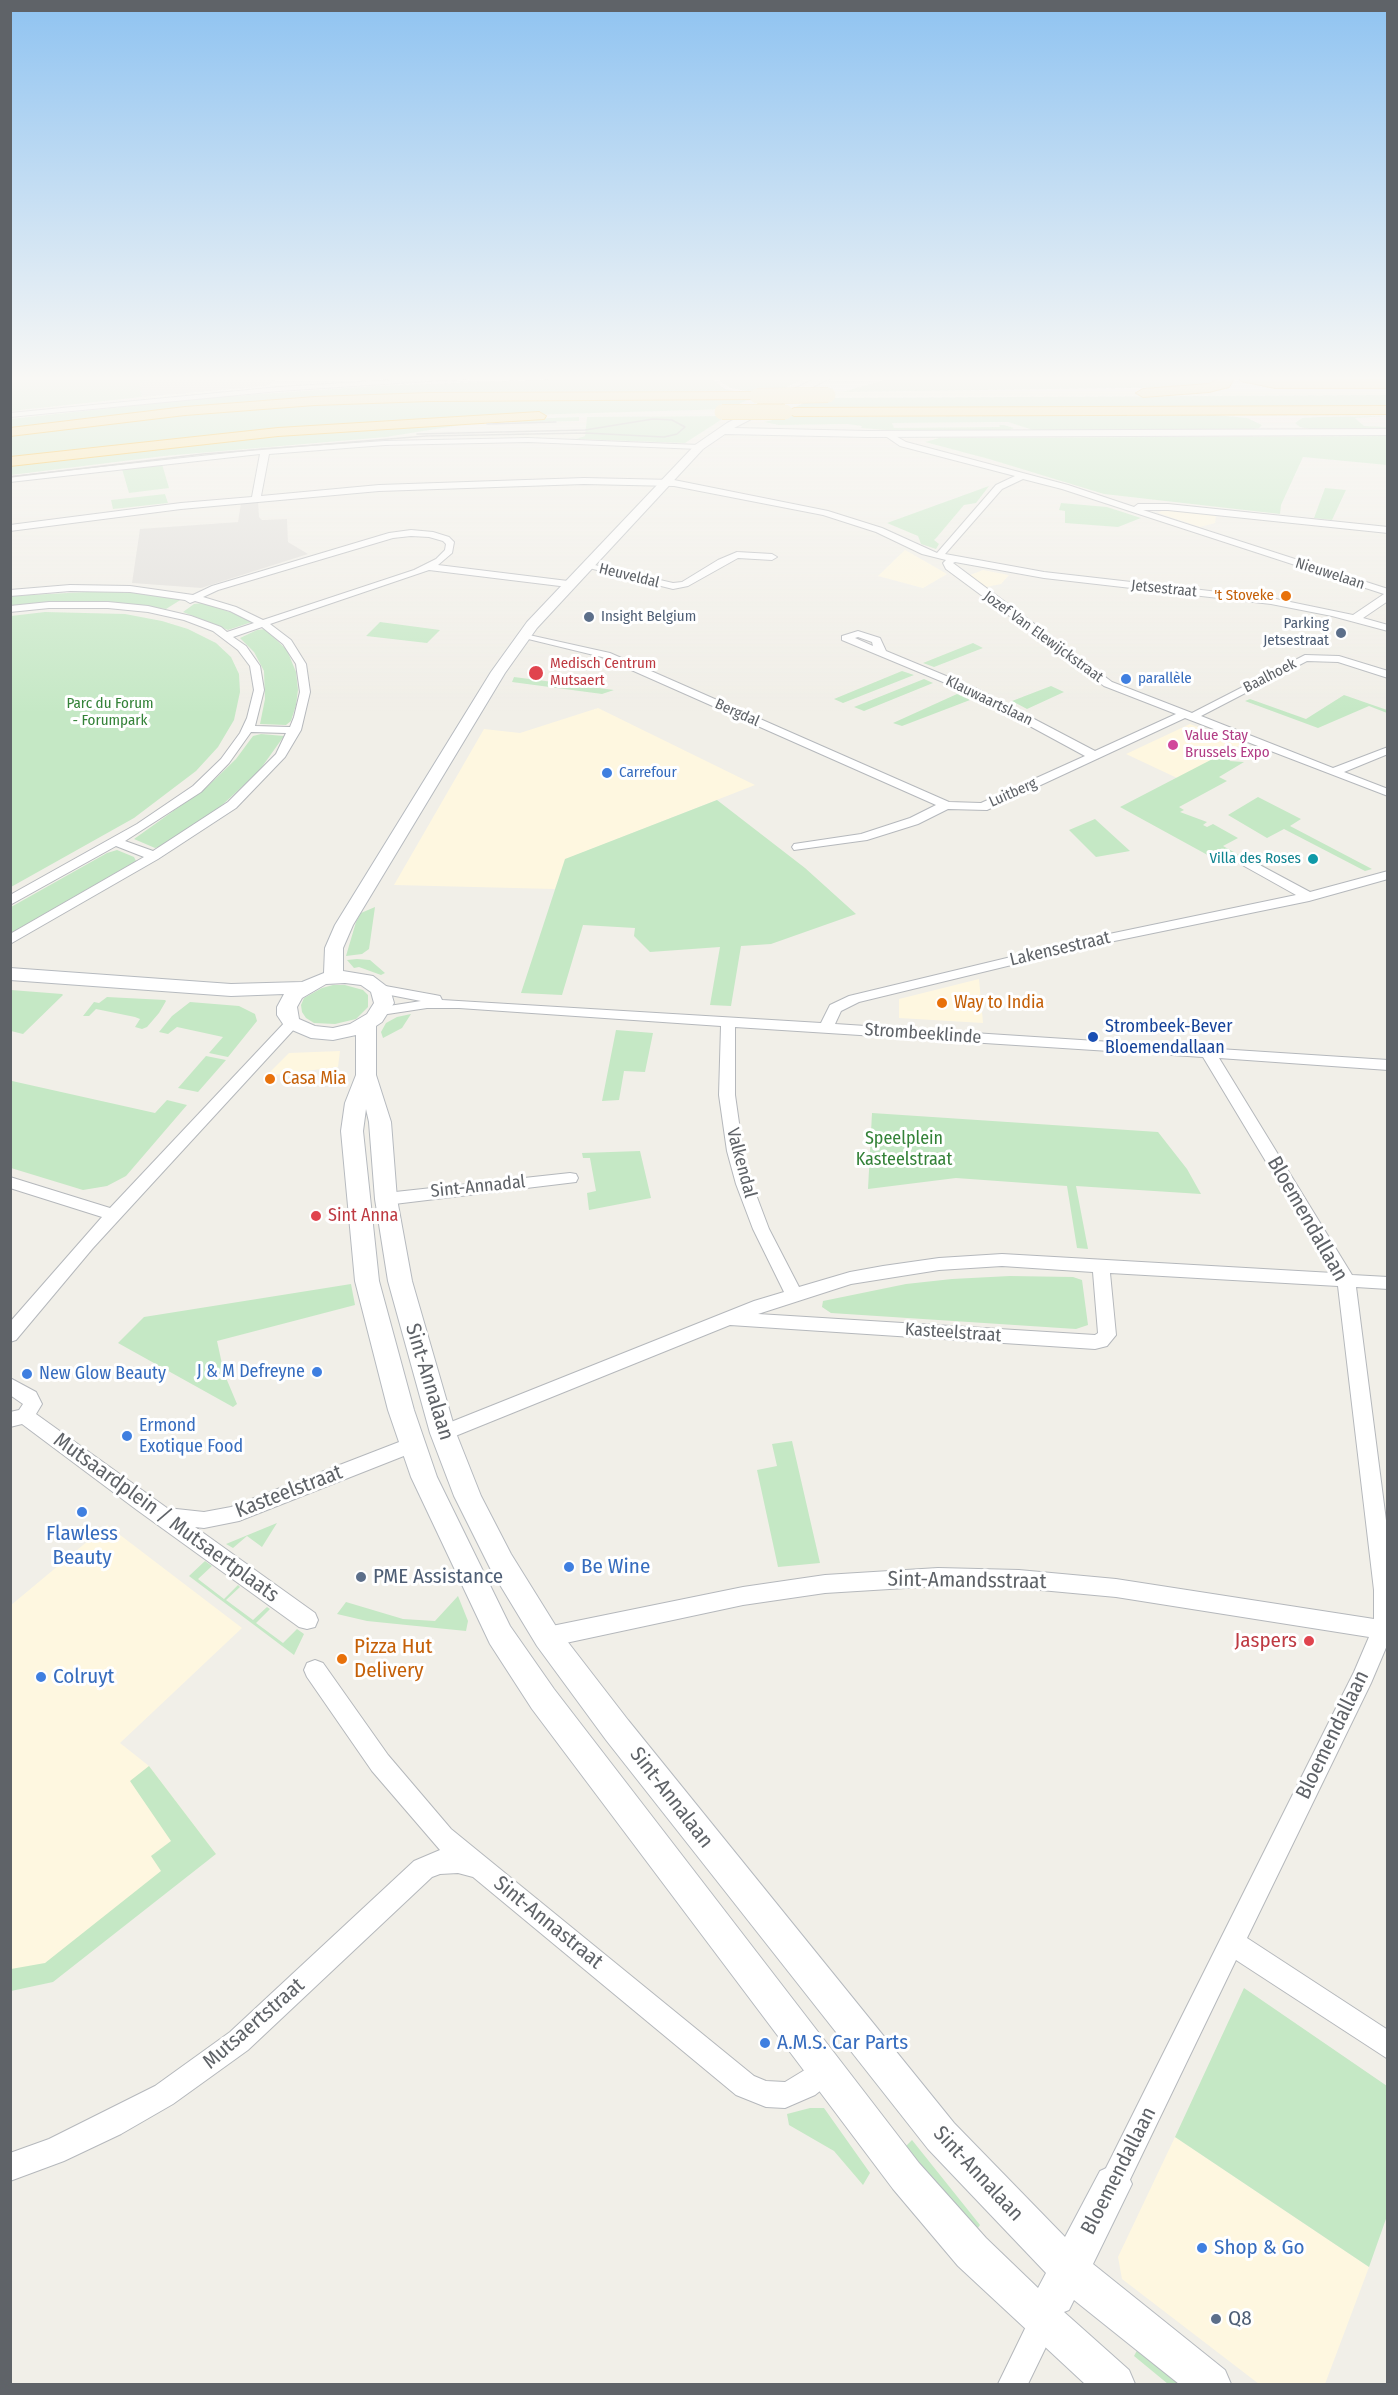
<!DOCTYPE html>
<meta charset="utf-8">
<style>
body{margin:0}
#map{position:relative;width:1398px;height:2395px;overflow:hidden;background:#f1efe8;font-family:"Fira Sans Condensed",sans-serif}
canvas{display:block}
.frame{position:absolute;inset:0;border:12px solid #5f6368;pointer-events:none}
</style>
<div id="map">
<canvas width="1398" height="2395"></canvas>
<div class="frame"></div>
</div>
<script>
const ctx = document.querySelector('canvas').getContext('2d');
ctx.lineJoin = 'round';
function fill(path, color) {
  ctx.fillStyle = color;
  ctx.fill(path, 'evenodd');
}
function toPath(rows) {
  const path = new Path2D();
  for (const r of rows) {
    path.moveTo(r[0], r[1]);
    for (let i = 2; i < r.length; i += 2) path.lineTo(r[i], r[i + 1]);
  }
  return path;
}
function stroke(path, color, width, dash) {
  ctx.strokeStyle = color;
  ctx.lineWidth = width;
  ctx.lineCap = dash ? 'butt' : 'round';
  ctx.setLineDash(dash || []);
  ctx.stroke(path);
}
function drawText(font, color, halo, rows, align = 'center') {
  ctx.font = font + ' "Fira Sans Condensed",sans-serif';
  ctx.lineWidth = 6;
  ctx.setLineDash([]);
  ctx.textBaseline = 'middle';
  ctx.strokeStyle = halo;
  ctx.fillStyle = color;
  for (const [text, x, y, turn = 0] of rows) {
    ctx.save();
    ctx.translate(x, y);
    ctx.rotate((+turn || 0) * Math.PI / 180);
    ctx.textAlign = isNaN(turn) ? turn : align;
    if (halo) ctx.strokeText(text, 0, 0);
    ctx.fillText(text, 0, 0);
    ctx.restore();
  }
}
fill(toPath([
 [1164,510,1216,515,1215,523,1200,527,1158,513],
 [905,550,907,551,947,574,923,588,878,576],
 [983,570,1009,575,1001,584,986,587,970,575],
 [598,708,755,785,566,859,555,889,394,885,484,729,520,733],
 [1190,724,1242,744,1177,778,1126,754],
 [979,979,983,1023,899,1018,899,999],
 [340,1051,338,1067,266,1076,289,1053],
 [107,1525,242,1628,120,1743,149,1766,216,1854,11,1991,10,1606],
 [1175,2137,1369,2267,1325,2384,1259,2384,1122,2279,1118,2257]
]), '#fef7e0');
fill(toPath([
 [258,501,259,517,262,520,287,519,288,542,308,554,201,588,132,583,140,529,238,522,241,503]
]), '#e0deda');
fill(toPath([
 [97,378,277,378,267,386,142,397,138,382]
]), '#e1ded6');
fill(toPath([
 [11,378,162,378,139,382,142,397,11,411],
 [586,378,710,378,725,389,744,393,341,397,11,429,10,419,203,398,376,386],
 [716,378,806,378,780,390,747,391,730,388],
 [883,378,1223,378,1218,384,1197,387,842,392,881,381],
 [1388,395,1387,406,793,408,812,399,826,398],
 [749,399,730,409,458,417,11,459,10,434,110,421,336,402],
 [793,415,824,417,1216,415,1247,418,1262,425,1259,428,1249,430,1036,431,1008,422,892,423,894,428,1000,427,999,425,1004,425,1014,428,1008,431,898,431,861,428,862,426,847,424,779,425,764,422],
 [727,416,685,443,576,439,585,436,587,417],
 [1387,416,1355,418,1364,426,1387,427,1387,429,1314,430,1300,427,1295,423,1302,418,1318,417],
 [579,417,579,421,473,423,386,437,164,456,11,475,10,464,277,435,497,420],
 [1387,436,1387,465,1303,457,1281,505,1280,514,1104,494,989,459,925,442,939,438],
 [162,464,169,488,129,493,122,469],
 [989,486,976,503,964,505,937,537,934,540,939,544,936,549,921,544,918,536,887,523],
 [1325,488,1346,490,1332,520,1314,518],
 [165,494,168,503,113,509,111,500],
 [1061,503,1107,507,1141,518,1118,527,1065,523,1065,511,1059,510],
 [106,591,150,594,182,599,166,609,92,602,11,606,10,596],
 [202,603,239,615,252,622,228,630,183,612,194,604],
 [45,612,125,614,162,621,188,629,216,643,231,657,239,674,240,692,234,720,218,747,196,771,134,818,11,887,11,616],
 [380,622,440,630,427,643,366,636],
 [265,629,287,650,296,672,298,690,296,705,291,721,286,725,260,724,265,699,264,671,254,652,240,638,257,630],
 [973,643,983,648,934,667,923,663],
 [902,671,914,675,843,703,834,699],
 [514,677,553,682,614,690,602,694,512,682],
 [924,679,933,683,864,711,854,707],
 [1051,686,1064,692,1027,709,1012,701],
 [957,694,970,700,902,726,893,723],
 [1344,695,1387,710,1387,713,1369,706,1318,728,1245,701,1250,699,1306,719],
 [261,734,284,736,259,771,219,808,162,846,155,848,134,839,207,787,236,759,253,736],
 [1226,752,1235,757,1229,761,1244,762,1219,777,1227,781,1179,807,1184,810,1180,812,1207,822,1203,825,1207,827,1213,824,1238,838,1223,846,1241,856,1237,858,1224,864,1120,807],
 [1258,797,1301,819,1290,826,1372,869,1365,871,1284,829,1267,838,1228,815],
 [717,800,805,868,856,914,771,944,741,946,731,1006,710,1005,720,947,650,952,634,936,635,928,583,925,562,995,521,993,565,859],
 [1095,819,1130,851,1096,857,1069,830],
 [117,850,134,857,136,861,11,933,11,907,107,853],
 [375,907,369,949,362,954,346,956,356,922,361,913],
 [357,959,370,960,385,973,381,975,359,967,354,968,347,960],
 [333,985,345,985,363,990,368,995,368,1007,356,1019,335,1024,314,1023,306,1018,302,1012,301,1005,304,998,322,988],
 [11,990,62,994,63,995,23,1034,11,1031],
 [107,997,165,1000,166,1001,159,1013,147,1027,142,1029,135,1027,140,1019,135,1017,96,1009,89,1016,83,1016,94,1002,99,1003],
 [190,1002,239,1006,255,1014,257,1021,228,1057,209,1053,223,1037,177,1027,168,1034,159,1032,172,1016],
 [411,1014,402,1028,383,1038,381,1032,386,1023,397,1017],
 [616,1030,653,1033,645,1072,624,1071,619,1100,602,1101],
 [206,1056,226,1060,198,1092,178,1088],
 [12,1081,155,1113,167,1100,187,1105,126,1176,107,1186,83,1190,11,1168,10,1083],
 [872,1113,1158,1132,1187,1169,1201,1194,1076,1186,1088,1249,1077,1248,1067,1186,956,1178,868,1189],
 [640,1151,651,1198,589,1210,587,1193,596,1191,590,1158,583,1158,582,1153],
 [1010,1276,1073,1277,1082,1280,1088,1325,1076,1329,831,1313,822,1307,823,1301,906,1284,952,1279],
 [351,1284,355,1305,217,1341,224,1373,237,1404,233,1407,118,1343,144,1317],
 [792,1441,820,1563,778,1567,757,1470,777,1466,772,1444],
 [277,1523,262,1547,247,1536,233,1548,226,1544],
 [205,1561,212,1566,198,1579,224,1599,238,1585,240,1587,226,1600,253,1620,267,1607,270,1609,256,1623,283,1643,297,1629,304,1634,294,1655,189,1576],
 [458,1596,468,1621,466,1631,367,1621,337,1614,346,1602,403,1619,435,1621],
 [149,1766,216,1854,53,1982,11,1991,11,1969,45,1963,161,1871,151,1856,171,1841,130,1781],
 [1244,1988,1387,2086,1387,2216,1369,2267,1175,2137],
 [810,2108,824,2108,870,2173,863,2185,834,2151,789,2125,787,2114],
 [912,2140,980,2225,971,2237,899,2153],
 [1141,2343,1196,2384,1168,2384,1134,2356]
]), '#c5e8c5');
const street = toPath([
 [425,378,473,378,279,391,10,417,10,413,279,387,425,378],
 [887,431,906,442,1068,485,1134,507,1138,504,1168,504,1388,527,1388,533,1168,510,1143,510,1388,589,1388,601,1363,618,1388,625,1388,631,1332,616,1271,604,1044,578,955,562,953,563,1112,682,1192,713,1305,655,1339,656,1388,671,1388,678,1338,662,1307,661,1201,716,1333,768,1388,747,1388,754,1344,772,1388,789,1388,796,1185,718,987,810,948,809,918,824,867,840,794,850,792,847,794,844,861,834,910,818,936,805,602,657,520,637,520,633,610,653,949,802,981,803,1085,756,967,692,842,640,842,636,858,631,880,638,886,651,975,688,1095,751,1176,714,1104,686,946,569,943,563,946,560,922,554,876,532,823,515,674,486,584,484,379,491,181,509,10,531,10,525,181,503,252,497,260,454,10,482,10,477,265,449,385,441,528,438,699,445,703,447,699,449,528,442,385,445,269,454,261,496,379,485,584,478,674,480,828,511,882,528,937,553,996,485,1015,476,900,446,884,435,883,433,887,431],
 [1023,479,1062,489,1384,594,1353,615,1271,598,1044,572,945,554,1002,489,1023,479],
 [858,637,872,642,873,646,855,638,858,637],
 [411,530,433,532,449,537,454,542,452,553,438,565,568,581,573,584,568,587,429,570,270,624,291,640,306,664,310,692,301,730,285,757,236,808,158,859,10,944,10,934,144,857,116,846,10,905,10,895,137,824,193,786,221,759,240,733,247,718,254,690,250,666,238,650,213,631,184,620,148,612,108,608,49,608,10,612,10,606,49,602,108,602,148,606,191,616,221,627,227,632,254,623,230,611,195,601,190,603,185,600,130,592,70,591,10,596,10,590,70,585,130,586,193,595,212,586,389,533,411,530],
 [411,536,429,537,443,541,446,544,445,550,436,559,414,570,263,620,236,607,203,597,218,590,393,538,411,536],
 [262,627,283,644,296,664,300,692,294,717,290,727,255,726,264,690,260,666,246,646,233,637,262,627],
 [251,732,286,733,276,754,228,802,153,851,125,841,201,792,229,763,251,732],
 [737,552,772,554,777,557,772,560,738,558,688,586,673,589,581,566,586,563,673,583,682,582,718,560,737,552],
 [1241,855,1310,892,1388,871,1388,879,1309,901,1090,946,859,1002,841,1011,835,1024,1388,1060,1388,1070,1219,1058,1352,1275,1388,1277,1388,1289,1356,1287,1388,1536,1388,1643,1371,1683,1247,1938,1388,2030,1388,2059,1236,1960,1123,2194,1113,2198,1103,2194,1099,2184,1103,2174,1354,1672,1369,1637,1116,1597,1019,1588,938,1586,825,1593,743,1605,547,1647,539,1644,536,1637,539,1630,547,1627,743,1587,825,1575,938,1568,1019,1570,1116,1579,1374,1619,1374,1590,1338,1286,1110,1273,1116,1335,1107,1346,1095,1349,730,1325,443,1441,436,1438,433,1433,436,1428,754,1301,784,1292,753,1229,736,1184,727,1151,719,1095,721,1026,459,1008,427,1008,381,1015,374,1011,376,1008,421,1001,380,993,373,989,380,985,435,995,440,996,442,1000,821,1023,830,1005,849,996,1090,938,1296,895,1237,862,1235,859,1241,855],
 [735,1027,1203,1057,1333,1273,1002,1254,939,1258,883,1266,850,1272,799,1287,769,1229,752,1184,743,1151,735,1095,735,1027],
 [1002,1266,1093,1272,1098,1333,1095,1335,758,1314,851,1284,939,1270,1002,1266],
 [292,1019,299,1023,297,1026,93,1248,16,1340,10,1342,10,1322,102,1217,10,1188,10,1177,110,1208,287,1020,292,1019],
 [570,1173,576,1174,578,1178,576,1182,386,1205,380,1203,378,1199,380,1195,386,1193,570,1173],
 [10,1378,36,1392,42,1404,36,1414,167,1508,204,1512,231,1507,412,1437,419,1440,422,1445,419,1450,239,1521,204,1528,195,1527,315,1613,318,1620,315,1627,307,1629,299,1627,137,1510,22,1424,10,1427,10,1412,19,1410,23,1404,10,1395,10,1378],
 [315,1660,323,1663,388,1755,451,1829,754,2076,766,2081,785,2082,826,2057,835,2061,839,2070,835,2079,815,2095,785,2108,766,2107,736,2095,473,1877,458,1873,440,1874,432,1877,248,2050,173,2104,121,2134,64,2161,10,2181,10,2153,49,2139,155,2086,230,2032,414,1861,440,1850,372,1771,307,1677,304,1670,307,1663,315,1660],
 [1045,2303,1055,2308,1060,2318,1028,2384,998,2384,1035,2308,1045,2303]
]);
const secondary = toPath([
 [816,378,830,378,734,428,868,431,1388,429,1388,435,868,437,725,434,703,449,537,628,505,673,353,925,343,948,343,971,373,976,390,989,394,1003,382,1022,376,1026,376,1075,391,1122,397,1199,412,1281,456,1433,481,1496,511,1554,557,1628,628,1720,954,2123,1065,2237,1100,2171,1113,2165,1126,2171,1132,2184,1093,2264,1225,2370,1231,2384,1179,2384,1074,2300,1069,2310,1064,2312,1129,2370,1135,2384,1085,2384,958,2266,893,2189,532,1709,490,1644,411,1477,388,1410,355,1281,341,1131,345,1103,356,1075,356,1035,333,1040,311,1038,285,1027,277,1015,277,1007,284,994,231,996,10,980,10,968,231,984,302,982,324,973,325,948,335,925,491,672,527,622,695,445,727,423,816,378],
 [345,983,361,985,371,992,374,1003,367,1014,350,1024,333,1028,315,1026,299,1019,297,1007,302,998,326,984,345,983],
 [366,1109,369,1122,375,1199,388,1281,430,1433,454,1496,491,1570,537,1646,606,1740,928,2149,1046,2273,1038,2288,986,2238,919,2163,554,1689,510,1626,437,1477,414,1410,379,1281,363,1131,366,1109]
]);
const highway = toPath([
 [1221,378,1234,378,1229,387,1209,392,1143,397,1136,393,1143,389,1209,384,1221,378],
 [1240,378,1388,380,1388,388,1275,388,1241,381,1240,378],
 [757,392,764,396,762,399,429,401,315,405,185,415,10,436,10,428,185,407,315,397,429,393,757,392],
 [1388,406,1388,414,794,416,787,412,794,408,1388,406],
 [539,412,546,416,544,419,278,436,10,466,10,457,278,428,539,412]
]);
stroke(street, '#b5b8bc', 2);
stroke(secondary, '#b6babf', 2);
stroke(highway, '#f9ab00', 2);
fill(street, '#fff');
fill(secondary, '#fff');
fill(highway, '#fde293');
stroke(toPath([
 [487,424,556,422],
 [10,477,203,454,426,436,586,433,664,437,677,434,685,427,672,420,653,419,585,430,417,434]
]), '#b6b7b8', 1.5);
const highwayBridge = toPath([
 [757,396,828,395],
 [722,412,785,412]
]);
stroke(highwayBridge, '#f9ab00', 16, []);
stroke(highwayBridge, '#fde293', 15);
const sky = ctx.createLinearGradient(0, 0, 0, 714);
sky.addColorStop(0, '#8fc3f1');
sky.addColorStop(0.53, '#f9f8f5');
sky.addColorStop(1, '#f9f8f500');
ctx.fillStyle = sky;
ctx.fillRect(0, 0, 1398, 714);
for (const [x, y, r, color] of [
 [1286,596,6,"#e8710a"],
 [589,617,6,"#5c6f8a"],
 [1341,633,6,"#5c6f8a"],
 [536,673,8,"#e0444e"],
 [1126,679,6,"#3f7fe0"],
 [1173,745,6,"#d1479c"],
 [607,773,6,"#3f7fe0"],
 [1313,859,6,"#0f9aa8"],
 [942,1003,6,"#e8710a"],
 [1093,1037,6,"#1a4fb4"],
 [270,1079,6,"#e8710a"],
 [316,1216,6,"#e0444e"],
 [317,1372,6,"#3f7fe0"],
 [27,1374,6,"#3f7fe0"],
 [127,1436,6,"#3f7fe0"],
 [82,1512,6,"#3f7fe0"],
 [569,1567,6,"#3f7fe0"],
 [361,1577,6,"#5c6f8a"],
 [1309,1641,6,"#e0444e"],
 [342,1659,6,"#e8710a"],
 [41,1677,6,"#3f7fe0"],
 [765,2043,6,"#3f7fe0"],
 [1202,2248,6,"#3f7fe0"],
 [1216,2319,6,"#5c6f8a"]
]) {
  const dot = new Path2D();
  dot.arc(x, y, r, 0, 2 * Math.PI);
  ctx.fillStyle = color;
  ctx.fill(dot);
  stroke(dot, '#fff', 2);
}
drawText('15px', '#5f6368', '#fff', [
 ["Nieuwelaan",1330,574,18],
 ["Heuveldal",629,576,14],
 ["Jetsestraat",1164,589,6],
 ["Jozef Van Elewijckstraat",1043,637,36],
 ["Baalhoek",1270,676,-27],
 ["Klauwaartslaan",989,701,26],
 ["Bergdal",737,713,24],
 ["Luitberg",1013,793,-24]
]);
drawText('15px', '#c56008', '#fff', [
 ["'t Stoveke",1274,596]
], 'right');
drawText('15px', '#4e5e75', '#fff', [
 ["Insight Belgium",601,617],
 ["Parking",1329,624,"right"],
 ["Jetsestraat",1329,641,"right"]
], 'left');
drawText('15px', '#be3a42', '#fff', [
 ["Medisch Centrum",550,664],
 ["Mutsaert",550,681]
], 'left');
drawText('15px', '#366cbe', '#fff', [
 ["parallèle",1138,679],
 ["Carrefour",619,773]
], 'left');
drawText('15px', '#348238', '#fff', [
 ["Parc du Forum",110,704],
 ["- Forumpark",110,721]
]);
drawText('15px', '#b23c85', '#fff', [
 ["Value Stay",1185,736],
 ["Brussels Expo",1185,753]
], 'left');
drawText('15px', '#0d838f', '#fff', [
 ["Villa des Roses",1301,859]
], 'right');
drawText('18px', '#5f6368', '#fff', [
 ["Lakensestraat",1060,949,-13],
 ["Strombeeklinde",923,1034,4],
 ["Valkendal",741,1163,75],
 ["Sint-Annadal",478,1187,-6],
 ["Kasteelstraat",953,1333,4]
]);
drawText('18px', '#c56008', '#fff', [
 ["Way to India",954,1003],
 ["Casa Mia",282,1079]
], 'left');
drawText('18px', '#164399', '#fff', [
 ["Strombeek-Bever",1105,1027],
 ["Bloemendallaan",1105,1048]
], 'left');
drawText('18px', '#348238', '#fff', [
 ["Speelplein",904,1139],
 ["Kasteelstraat",904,1160]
]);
drawText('18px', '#be3a42', '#fff', [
 ["Sint Anna",328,1216]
], 'left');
drawText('18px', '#366cbe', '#fff', [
 ["J & M Defreyne",305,1372,"right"],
 ["New Glow Beauty",39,1374],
 ["Ermond",139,1426],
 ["Exotique Food",139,1447]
], 'left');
drawText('21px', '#5f6368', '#fff', [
 ["Bloemendallaan",1307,1219,60],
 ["Sint-Annalaan",429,1382,73],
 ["Kasteelstraat",289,1492,-21],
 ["Mutsaardplein / Mutsaertplaats",166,1518,36],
 ["Sint-Amandsstraat",967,1581,1],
 ["Bloemendallaan",1333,1735,-64],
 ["Sint-Annalaan",671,1798,52],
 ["Sint-Annastraat",548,1923,39],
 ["Mutsaertstraat",254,2024,-41],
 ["Bloemendallaan",1119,2171,-63],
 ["Sint-Annalaan",978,2174,47]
]);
drawText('21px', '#366cbe', '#fff', [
 ["Flawless",82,1534,"center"],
 ["Beauty",82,1558,"center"],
 ["Be Wine",581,1567],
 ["Colruyt",53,1677],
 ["A.M.S. Car Parts",777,2043],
 ["Shop & Go",1214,2248]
], 'left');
drawText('21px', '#4e5e75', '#fff', [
 ["PME Assistance",373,1577],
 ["Q8",1228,2319]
], 'left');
drawText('21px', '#be3a42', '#fff', [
 ["Jaspers",1297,1641]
], 'right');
drawText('21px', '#c56008', '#fff', [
 ["Pizza Hut",354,1647],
 ["Delivery",354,1671]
], 'left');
</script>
